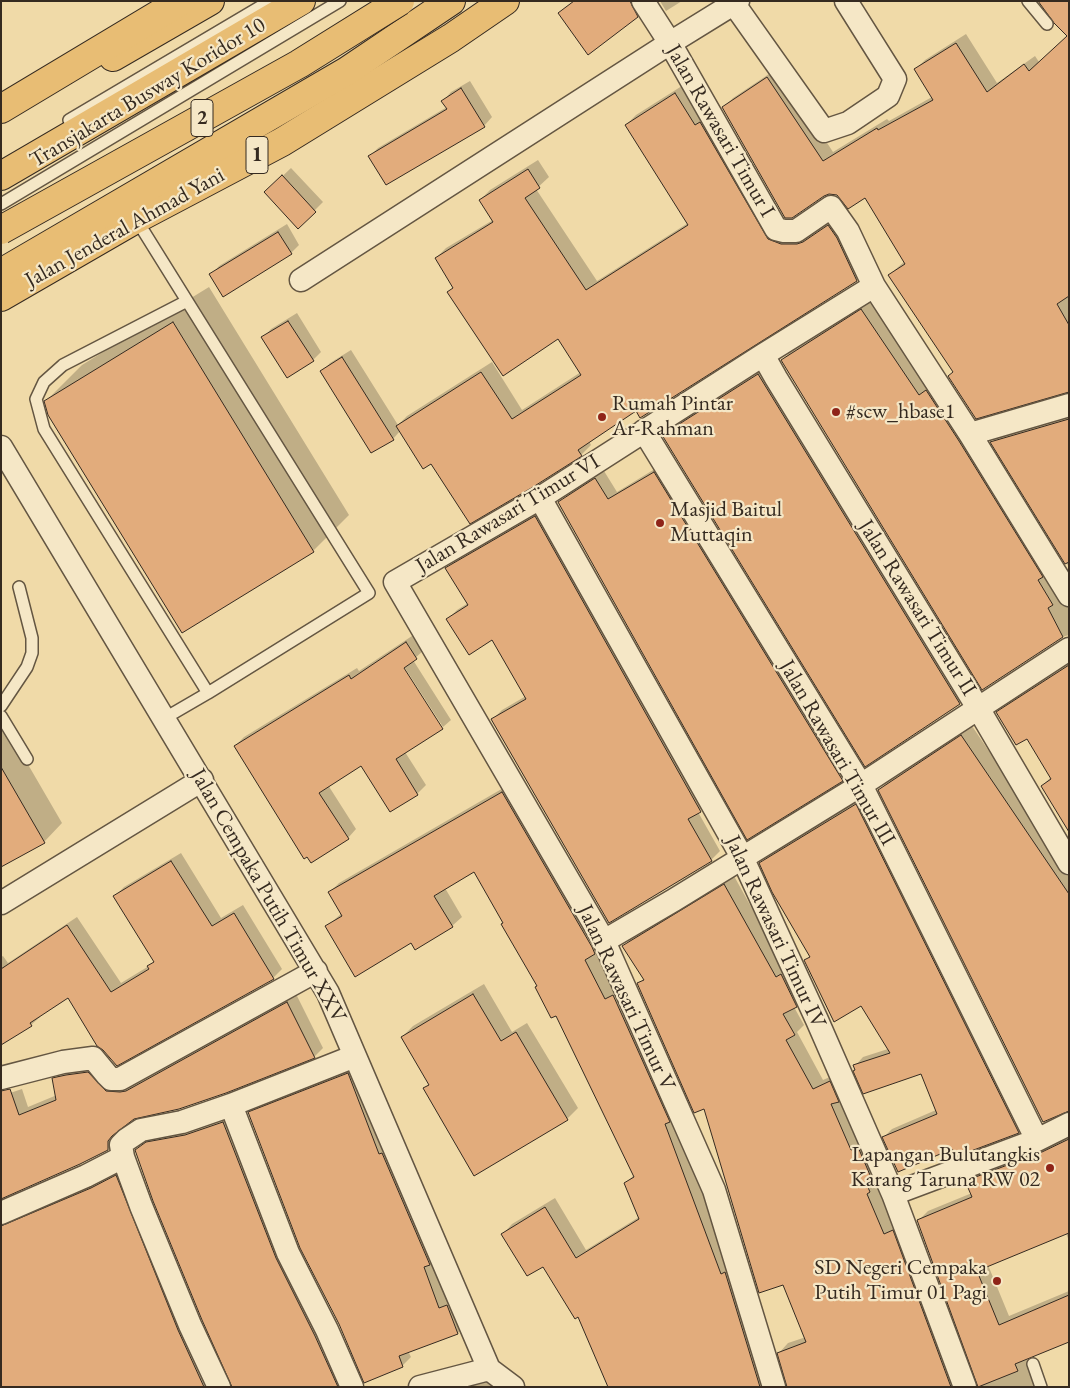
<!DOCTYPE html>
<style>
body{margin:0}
#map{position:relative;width:1070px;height:1388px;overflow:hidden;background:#f0daa8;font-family:"EB Garamond",serif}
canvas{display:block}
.frame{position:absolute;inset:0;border:2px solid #352a20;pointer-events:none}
</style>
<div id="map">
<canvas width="1070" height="1388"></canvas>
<div class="frame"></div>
</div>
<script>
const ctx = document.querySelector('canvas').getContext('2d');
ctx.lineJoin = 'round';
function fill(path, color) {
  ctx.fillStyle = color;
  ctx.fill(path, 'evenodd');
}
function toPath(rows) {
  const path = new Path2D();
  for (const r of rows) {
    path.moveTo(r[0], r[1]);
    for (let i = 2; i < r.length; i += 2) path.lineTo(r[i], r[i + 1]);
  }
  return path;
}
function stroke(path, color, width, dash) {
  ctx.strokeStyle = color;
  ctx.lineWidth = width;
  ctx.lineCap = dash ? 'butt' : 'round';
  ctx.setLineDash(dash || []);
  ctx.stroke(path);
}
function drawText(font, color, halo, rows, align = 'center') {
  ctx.font = font + ' "EB Garamond",serif';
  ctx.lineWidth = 4.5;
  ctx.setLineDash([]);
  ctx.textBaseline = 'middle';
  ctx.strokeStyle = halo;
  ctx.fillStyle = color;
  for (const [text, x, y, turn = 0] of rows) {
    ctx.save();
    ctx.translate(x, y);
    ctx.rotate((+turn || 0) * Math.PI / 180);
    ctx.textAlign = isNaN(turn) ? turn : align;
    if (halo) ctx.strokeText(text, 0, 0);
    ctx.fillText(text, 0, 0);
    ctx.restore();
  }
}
fill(toPath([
 [660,1,682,1,666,11],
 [1069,1,1069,391,954,371,889,275,905,261,865,197,838,194,723,108,733,98,778,68,833,152,887,119,889,121,932,97,915,70,925,60,966,34,997,83,1035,56,1039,62,1068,35],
 [470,81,492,117,484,126,370,156,378,148,447,107,443,101,451,92],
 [685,84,778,229,808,235,815,232,838,216,866,270,856,280,636,409,589,441,591,445,581,455,431,462,400,431,393,439,322,372,330,363,351,350,398,425,407,416,492,362,522,410,581,372,558,337,448,293,454,287,436,258,446,248,493,220,480,200,490,190,538,160,549,177,536,189,597,281,688,223,626,125,636,115],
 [291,168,323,202,298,227,266,192],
 [287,224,299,245,291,253,211,275,219,266],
 [209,287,349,515,313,551,182,631,46,401,82,365],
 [871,301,1069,593,1069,635,1062,637,782,360,792,350],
 [297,313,321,352,313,360,263,338,271,329],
 [768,366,968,694,960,703,664,436,672,427],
 [1069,413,1069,567,992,442,1001,432],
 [663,464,851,771,842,780,559,503,568,494,604,471,617,492],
 [545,508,710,801,698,812,720,851,711,860,493,719,502,710,526,696,492,638,448,619,457,610,468,603,446,569,456,559],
 [415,634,425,649,413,660,451,720,443,727,401,662,399,663,405,752,426,785,417,794,391,810,362,764,328,785,356,829,348,838,235,746,244,737,357,668,359,671],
 [1069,663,1069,830,1042,786,1051,777,1028,737,998,712,1008,703],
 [1,718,62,823,44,842,1,866],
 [972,726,1069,870,1069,1110,879,790,889,780],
 [512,783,604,943,595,952,679,1112,775,1387,610,1387,578,1315,543,1265,503,1234,512,1224,555,1198,586,1250,639,1217,626,1183,634,1175,557,1014,474,870,445,888,462,917,452,926,411,941,326,927,342,913,330,892,339,883],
 [864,796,1026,1123,1018,1132,953,1147,884,1137,892,1129,936,1110,922,1072,855,1066,863,1057,888,1049,862,1004,806,961,811,955,761,863,769,855],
 [181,853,221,918,243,905,282,969,273,978,117,1064,68,996,39,1015,40,1017,31,1025,1,1044,1,957,3,956,8,963,77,917,121,983,149,966,155,961,115,896,124,887],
 [734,876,785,968,805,996,794,1007,804,1025,797,1032,823,1080,839,1073,879,1182,876,1184,959,1387,923,1387,779,1353,788,1343,806,1337,784,1283,705,1108,639,984,644,978,624,946,633,936],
 [484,984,512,1032,527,1023,578,1108,567,1119,474,1174,424,1088,430,1083,402,1037,413,1026],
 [296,994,323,1048,314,1057,134,1118,117,1131,117,1139,108,1149,1,1197,1,1096,22,1089,28,1107,57,1095,54,1079,63,1070,97,1064,115,1082],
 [356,1065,447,1301,456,1298,466,1325,458,1333,408,1351,411,1357,402,1366,249,1113,258,1104],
 [232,1113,344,1387,233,1387,137,1150,146,1141,156,1134],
 [1069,1135,1069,1241,1066,1233,988,1265,1009,1316,1069,1291,1069,1341,1027,1358,1039,1387,978,1387,918,1221,928,1211,972,1193,967,1181,977,1171],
 [125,1167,219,1387,1,1387,1,1213],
 [496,1375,512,1387,464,1387]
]), '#0003');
const building = toPath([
 [574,1,630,1,638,17,588,55,558,13,574,1],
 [1038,1,1069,1,1069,296,1057,304,1069,325,1069,392,976,419,948,376,953,372,888,275,905,264,865,198,848,209,837,195,829,194,824,196,792,218,785,218,722,107,767,77,823,161,877,128,878,130,933,100,914,69,956,43,987,92,1024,64,1029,71,1067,36,1054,23,1038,1],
 [461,88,485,127,386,185,368,156,447,109,441,101,461,88],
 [675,93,695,125,700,122,768,239,781,244,797,244,803,242,828,225,837,238,857,281,640,418,636,411,578,450,582,456,533,487,470,524,431,464,423,469,396,426,481,372,512,419,581,375,558,339,503,376,447,292,453,288,435,258,493,222,479,200,528,169,540,188,525,198,586,290,688,225,625,125,675,93],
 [282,175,316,212,298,229,264,192,282,175],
 [278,232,292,254,223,297,209,274,278,232],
 [861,309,919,395,926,390,959,441,1043,577,1038,580,1053,605,1048,608,1063,637,982,690,781,360,861,309],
 [288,321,314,361,287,378,261,337,288,321],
 [173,322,314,552,182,633,48,415,44,401,173,322],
 [342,357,394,440,371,453,320,371,342,357],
 [758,374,960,704,865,767,662,435,758,374],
 [1069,419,1069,562,1065,564,990,442,1069,419],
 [654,472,843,781,747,840,558,502,595,478,608,499,654,472],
 [535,516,701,812,688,819,712,861,609,923,491,719,526,699,492,640,469,655,446,619,468,605,445,568,535,516],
 [406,642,417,659,404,668,443,729,396,759,418,795,390,812,361,766,319,793,349,839,311,863,307,857,304,859,234,746,349,675,351,679,406,642],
 [1069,665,1069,832,1041,786,1051,779,1027,739,1016,745,996,712,1069,665],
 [961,735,1069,894,1069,1111,1043,1122,878,790,961,735],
 [1,767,45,843,1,867,1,767],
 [502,792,592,947,595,954,585,960,605,999,613,995,670,1122,665,1124,721,1274,725,1272,760,1387,608,1387,578,1317,575,1319,543,1267,527,1276,501,1234,545,1207,576,1258,639,1219,624,1183,634,1177,556,1016,551,1018,535,987,537,986,501,924,503,923,474,872,434,896,453,927,415,950,411,943,355,977,325,926,342,916,328,892,502,792],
 [856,804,1019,1133,955,1157,952,1149,898,1172,882,1137,937,1114,921,1074,863,1094,853,1071,855,1070,853,1065,890,1053,861,1006,834,1022,804,960,810,957,772,892,759,863,856,804],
 [171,861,212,926,234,913,274,979,117,1066,103,1050,97,1046,68,998,30,1023,32,1026,1,1045,1,969,67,925,111,992,149,969,147,966,154,962,113,896,171,861],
 [724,884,776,977,781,974,797,1007,783,1014,795,1035,786,1040,813,1089,830,1081,839,1102,831,1104,851,1150,858,1147,873,1182,867,1185,870,1192,867,1194,884,1234,893,1230,951,1387,787,1387,777,1353,806,1342,783,1285,759,1293,704,1109,694,1113,637,983,644,980,622,946,724,884],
 [473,994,501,1041,516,1032,568,1120,474,1176,423,1088,429,1085,401,1037,473,994],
 [287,1002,315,1058,226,1093,179,1109,134,1119,112,1136,108,1141,108,1150,80,1164,1,1199,1,1091,10,1089,19,1115,56,1100,52,1078,66,1075,88,1072,106,1091,120,1092,126,1091,287,1002],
 [348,1073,379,1154,382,1153,430,1265,424,1267,439,1308,447,1305,458,1334,399,1356,403,1367,364,1383,339,1324,300,1248,248,1112,348,1073],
 [223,1122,276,1258,315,1336,338,1387,232,1387,202,1320,153,1201,135,1150,146,1142,185,1135,223,1122],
 [1069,1139,1069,1233,977,1271,999,1325,1069,1295,1069,1342,1015,1364,1018,1371,978,1387,917,1220,972,1197,965,1181,1042,1152,1069,1139],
 [116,1175,178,1330,204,1387,1,1387,1,1226,91,1188,116,1175]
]);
fill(building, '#e2ac7c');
stroke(building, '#352a20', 1);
const service = toPath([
 [1028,1,1047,24],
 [69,120,270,1],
 [1,204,340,1],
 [136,219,369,593,208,693,165,718],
 [187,301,63,365,44,382,36,399,44,429,208,693],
 [1,706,27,667,32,653,32,638,19,587],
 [1,716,27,759],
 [1033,1364,1041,1387]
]);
const minor = toPath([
 [643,1,670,43,776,229,784,231,796,231,831,207,848,231,874,286,970,434,1069,595],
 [734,4,824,131,848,123,888,96,895,79,846,1],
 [301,280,670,43,738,1],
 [763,355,776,378,978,708,1069,863],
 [644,431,861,785,1037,1140],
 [970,434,1069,405],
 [1,447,328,993,489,1369,513,1387],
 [540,498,742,857,817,1020,893,1194,965,1387],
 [1,903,202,780],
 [604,941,674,900,861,785,1069,649],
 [1,1078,63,1062,93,1058,107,1075,111,1079,120,1079,316,971],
 [231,1105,288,1253,327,1330,352,1387],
 [893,1194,1037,1140,1069,1124],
 [1,1213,86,1176,123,1157],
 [219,1387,190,1325,141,1206,123,1157,121,1145,126,1140,141,1130,182,1122,231,1105,355,1056],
 [420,1387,489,1369],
 [774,1387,714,1190,604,941,395,582,540,498,763,355,874,286]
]);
const trunk = toPath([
 [113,57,210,1],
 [1,297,136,219,282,142,451,38,505,1]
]);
const motorway = toPath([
 [1,109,181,1],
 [1,176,301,1],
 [1,273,347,71,451,1]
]);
stroke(service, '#645642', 14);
stroke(minor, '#645642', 25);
stroke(trunk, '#352a20', 30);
stroke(motorway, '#352a20', 30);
stroke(service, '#f5e7c6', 11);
stroke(minor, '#f5e7c6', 22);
stroke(trunk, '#e8bd74', 28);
stroke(motorway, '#e8bd74', 28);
const motorwayBridge = toPath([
 [1,230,299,64,400,1]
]);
stroke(motorwayBridge, '#352a20', 30, []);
stroke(motorwayBridge, '#e8bd74', 28);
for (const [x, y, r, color] of [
 [836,412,5,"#8f2418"],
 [602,417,5,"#8f2418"],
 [660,523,5,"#8f2418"],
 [1050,1168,5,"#8f2418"],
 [997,1281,5,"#8f2418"]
]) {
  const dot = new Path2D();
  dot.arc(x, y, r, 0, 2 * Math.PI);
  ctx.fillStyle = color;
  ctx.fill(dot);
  stroke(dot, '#f5e7c6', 2);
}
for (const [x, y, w] of [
 [202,118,22],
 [257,155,22]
]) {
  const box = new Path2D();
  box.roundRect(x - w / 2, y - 18.5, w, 37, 4);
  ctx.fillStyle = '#f5e7c6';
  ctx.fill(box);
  stroke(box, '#352a20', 1);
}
drawText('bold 21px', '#352a20', null, [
 ["2",202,118],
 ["1",257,155]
]);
drawText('22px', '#352a20', '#f5e7c6', [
 ["Transjakarta Busway Koridor 10",148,93,-31],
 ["Jalan Rawasari Timur I",720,131,60],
 ["Jalan Jenderal Ahmad Yani",125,228,-29],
 ["Jalan Rawasari Timur VI",508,514,-31],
 ["Jalan Rawasari Timur II",917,608,58],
 ["Jalan Rawasari Timur III",837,753,60],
 ["Jalan Cempaka Putih Timur XXV",268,896,60],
 ["Jalan Rawasari Timur IV",775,932,65],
 ["Jalan Rawasari Timur V",626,998,65]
]);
drawText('22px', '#352a20', '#f5e7c6', [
 ["Rumah Pintar",612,404],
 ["Ar-Rahman",612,429],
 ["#scw_hbase1",846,412],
 ["Masjid Baitul",670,510],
 ["Muttaqin",670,535],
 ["Lapangan Bulutangkis",1040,1155,"right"],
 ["Karang Taruna RW 02",1040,1180,"right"],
 ["SD Negeri Cempaka",987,1268,"right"],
 ["Putih Timur 01 Pagi",987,1293,"right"]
], 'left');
</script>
